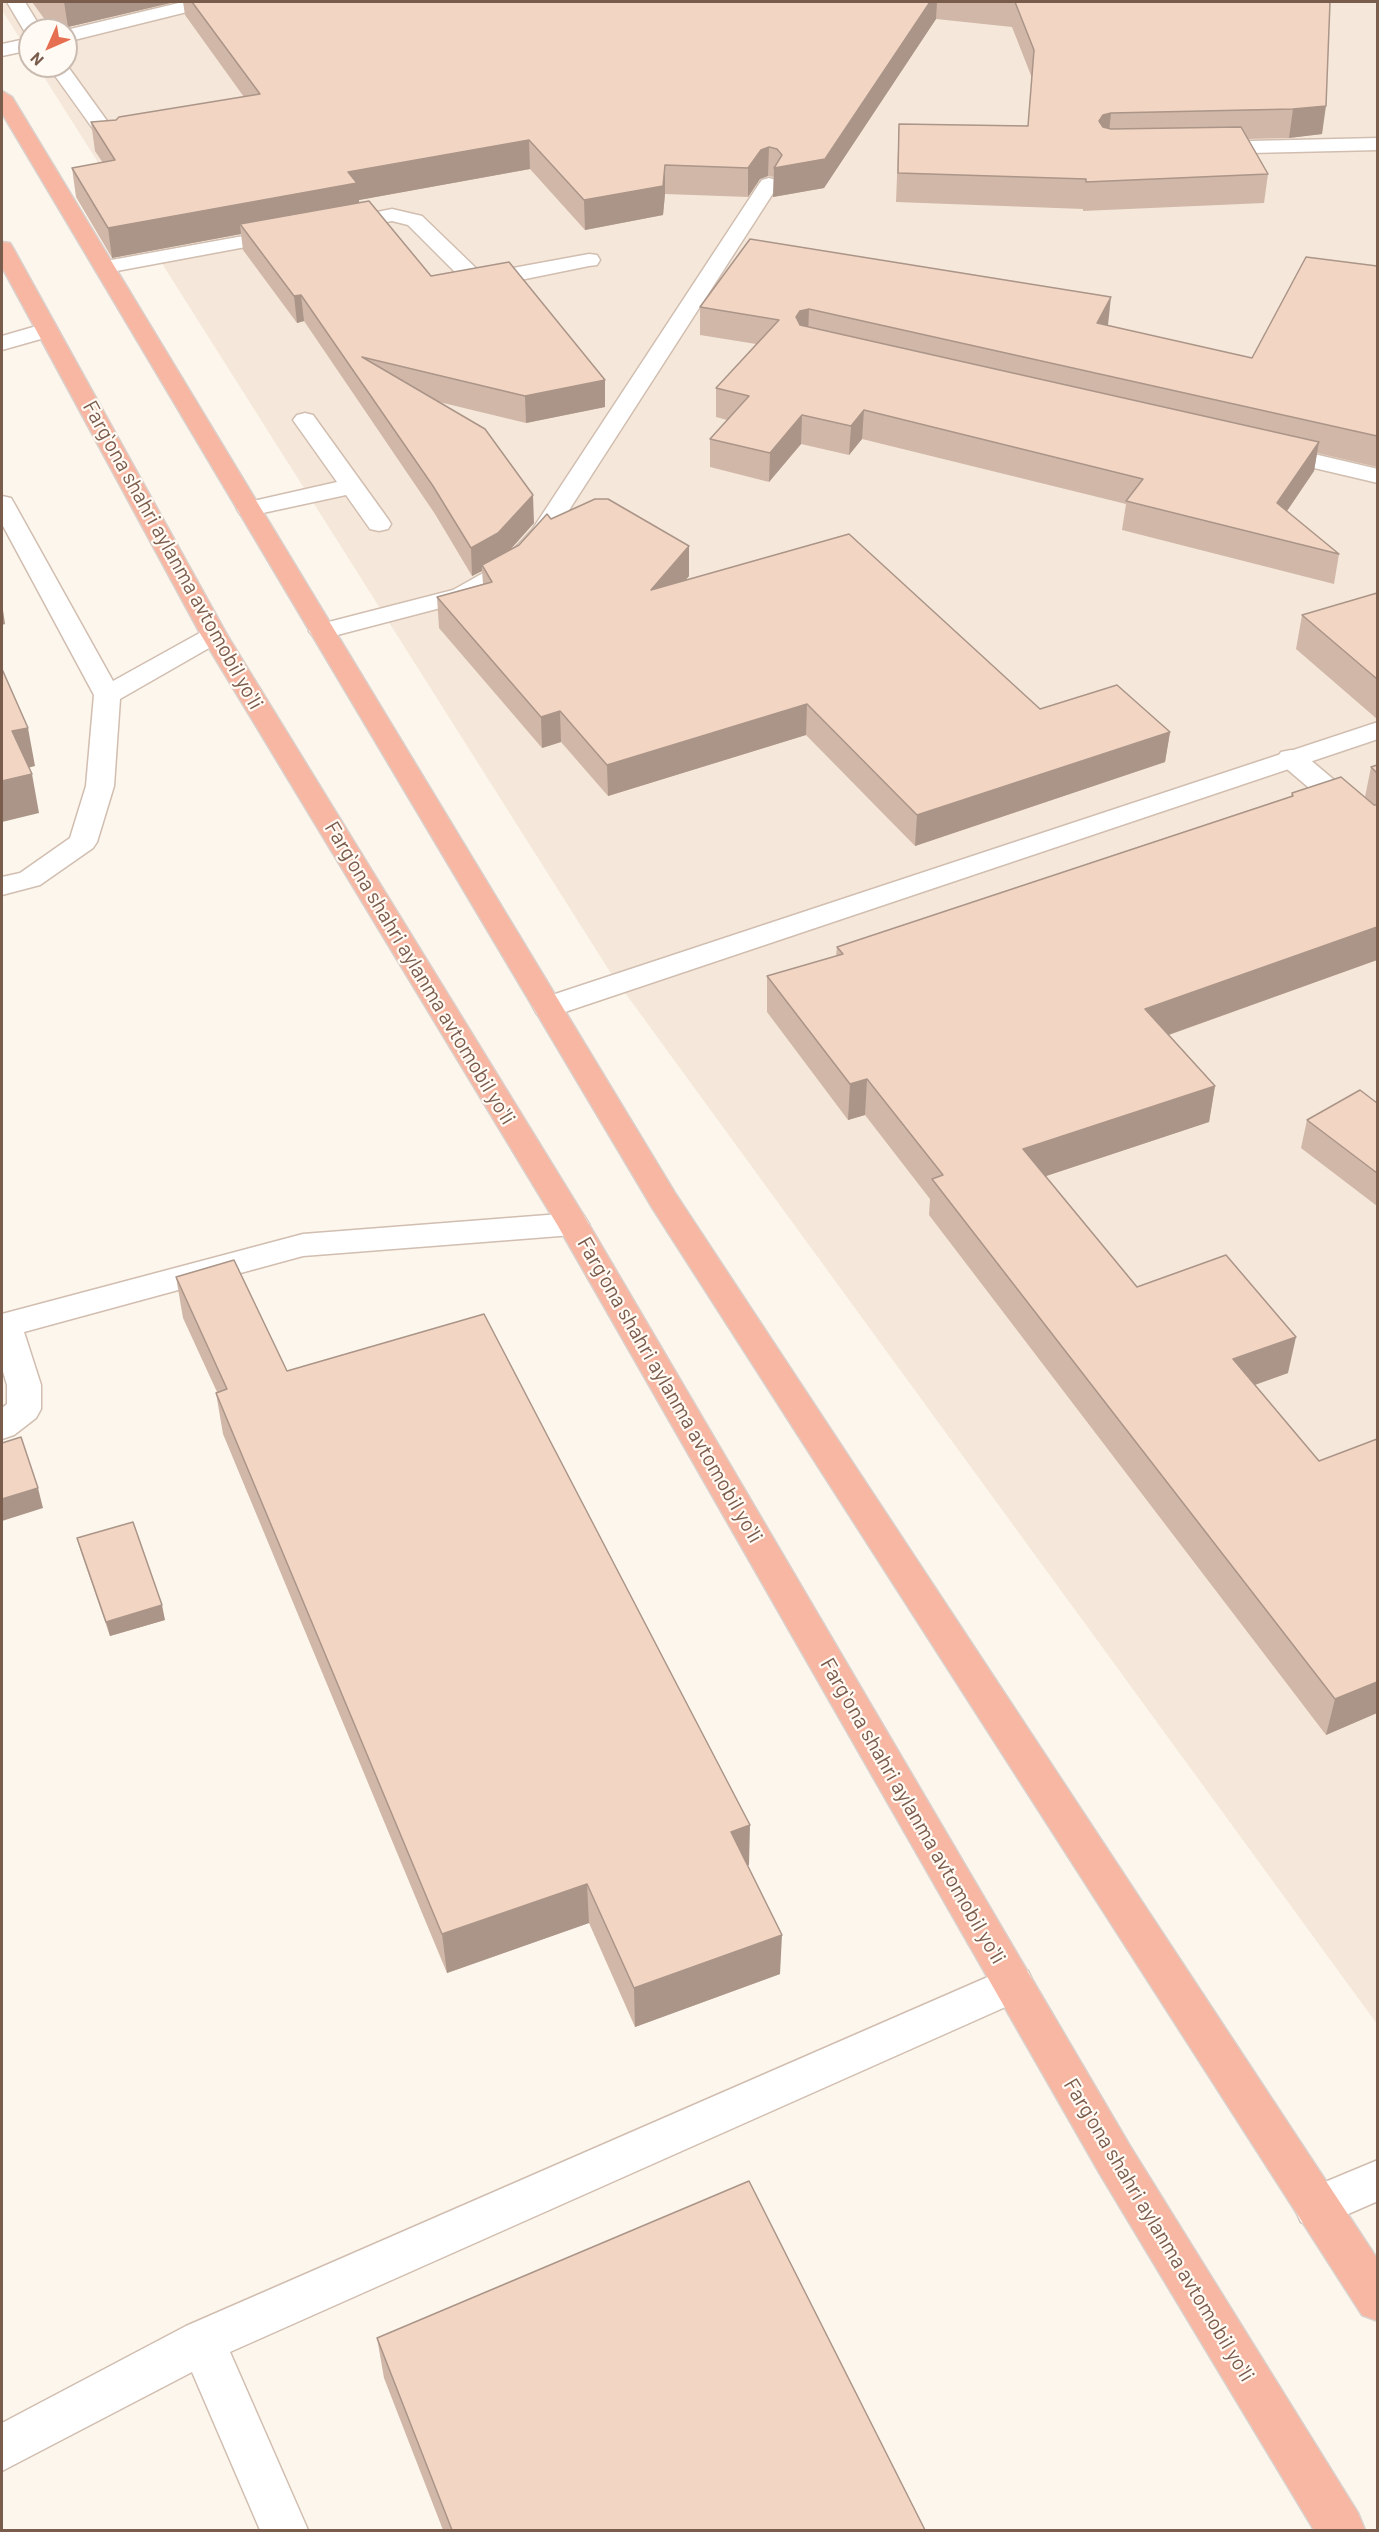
<!DOCTYPE html>
<meta charset="utf-8">
<style>
body{margin:0}
#map{position:relative;width:1379px;height:2532px;overflow:hidden;background:#fdf6ec;font-family:Barlow,sans-serif}
canvas{display:block}
.frame{position:absolute;inset:0;border:3px solid #7a5c4d;pointer-events:none}
.north{position:absolute;left:18px;top:18px;width:60px;height:60px;box-sizing:border-box;background:#fffaf3;border:2px solid #cabbb1;border-radius:50%;rotate:225deg;font-size:16px;font-weight:700;line-height:24px;text-align:center;color:#7a5c4d}
.north::after{content:'';display:block;margin:auto;width:21px;height:27px;background:#e76f51;clip-path:polygon(50% 0,100% 100%,50% 72%,0 100%)}
</style>
<div id="map">
<canvas width="1379" height="2532"></canvas>
<div class="frame"></div>
<div class="north">N</div>
</div>
<script>
const ctx = document.querySelector('canvas').getContext('2d');
ctx.lineJoin = 'round';
function fill(path, color) {
  ctx.fillStyle = color;
  ctx.fill(path, 'evenodd');
}
function toPath(rows) {
  const path = new Path2D();
  for (const r of rows) {
    path.moveTo(r[0], r[1]);
    for (let i = 2; i < r.length; i += 2) path.lineTo(r[i], r[i + 1]);
  }
  return path;
}
function stroke(path, color, width, dash) {
  ctx.strokeStyle = color;
  ctx.lineWidth = width;
  ctx.lineCap = dash ? 'butt' : 'round';
  ctx.setLineDash(dash || []);
  ctx.stroke(path);
}
function drawText(font, color, halo, rows, align = 'center') {
  ctx.font = font + ' Barlow,sans-serif';
  ctx.lineWidth = 4.5;
  ctx.setLineDash([]);
  ctx.textBaseline = 'middle';
  ctx.strokeStyle = halo;
  ctx.fillStyle = color;
  for (const [text, x, y, turn = 0] of rows) {
    ctx.save();
    ctx.translate(x, y);
    ctx.rotate((+turn || 0) * Math.PI / 180);
    ctx.textAlign = isNaN(turn) ? turn : align;
    if (halo) ctx.strokeText(text, 0, 0);
    ctx.fillText(text, 0, 0);
    ctx.restore();
  }
}
fill(toPath([
 [2,2,1377,2,1377,2024,612,975,37,66,66,66,66,30,30,30,30,55,2,10]
]), '#f5e8da');
const lane = toPath([
 [7,2,25,2,42,30,30,30,30,35,26,34,7,2],
 [66,64,123,143,120,147,106,147,48,66,66,66,66,64],
 [769,178,776,180,779,184,553,535,519,573,471,600,322,639,313,636,309,631,313,626,453,590,501,563,532,530,759,184,762,180,769,178],
 [392,209,422,216,479,271,491,272,589,254,597,255,600,260,597,265,589,266,491,286,464,281,408,225,392,221,338,231,331,229,327,225,331,221,392,209],
 [287,228,294,230,298,234,294,238,106,273,98,272,95,267,98,262,106,261,287,228],
 [47,323,55,325,58,330,55,335,2,350,2,336,47,323],
 [305,413,313,415,388,519,391,524,388,529,379,531,370,529,346,495,249,516,240,514,237,509,240,504,337,482,293,420,297,415,305,413],
 [2,496,11,498,14,503,113,681,205,630,214,627,223,630,227,635,223,640,120,699,114,786,97,842,93,848,40,885,2,895,2,877,20,873,70,838,86,786,94,695,2,524,2,496],
 [1291,750,1301,752,1378,817,1378,840,1368,838,1281,764,1277,758,1281,752,1291,750],
 [573,1213,584,1216,589,1224,584,1232,573,1235,303,1256,24,1332,41,1385,41,1409,36,1418,14,1435,2,1439,2,1408,7,1404,7,1385,2,1368,2,1314,303,1234,573,1213],
 [1013,1966,1028,1971,1034,1984,1028,1997,230,2352,308,2530,260,2530,192,2372,2,2471,2,2423,186,2326,1013,1966]
]);
const street = toPath([
 [183,2,213,2,211,6,66,42,66,30,183,2],
 [30,38,30,50,2,56,2,44,30,38],
 [1378,138,1378,150,1208,154,1201,152,1198,148,1201,144,1208,142,1378,138],
 [1271,444,1378,469,1378,483,1263,456,1259,451,1263,446,1271,444],
 [1378,722,1378,739,559,1014,548,1017,537,1014,533,1007,537,1000,1378,722],
 [1378,2160,1378,2201,1316,2228,1301,2222,1294,2207,1301,2192,1378,2160]
]);
const highway = toPath([
 [2,91,12,97,675,1193,1378,2260,1378,2321,1362,2315,653,1209,2,113,2,91],
 [2,242,10,243,13,248,227,635,584,1216,1130,2146,1358,2513,1365,2530,1314,2530,1100,2174,558,1226,201,635,2,267,2,242]
]);
stroke(lane, '#d1beb0', 3);
stroke(street, '#d1beb0', 3);
stroke(highway, '#dad1cd', 3);
fill(lane, '#fff');
fill(street, '#fff');
fill(highway, '#f7b7a3');
fill(toPath([
 [32,2,175,2,68,27,51,28],
 [183,2,1330,2,1322,134,1289,138,1248,139,1268,174,1264,203,1083,211,1083,209,896,202,899,124,1028,126,1032,78,1012,27,936,19,824,188,773,197,774,177,768,176,760,179,748,197,665,194,663,215,585,230,530,169,359,200,359,203,431,276,605,380,605,407,526,423,439,402,534,523,510,550,519,545,551,519,689,576,685,581,1040,709,1170,732,1165,762,915,846,806,735,608,796,561,742,542,748,439,628,437,597,483,584,482,571,472,576,435,514,304,321,297,323,243,250,241,234,112,258,76,197,72,168,103,163,95,151,91,122,116,120,244,97,185,15],
 [750,239,1108,326,1252,358,1377,266,1377,467,1317,453,1314,471,1287,511,1339,554,1334,584,1122,530,1126,504,862,439,849,455,801,444,769,482,710,467,710,439,727,420,716,417,716,388,756,344,700,335,700,307],
 [1377,593,1377,719,1296,649,1302,615],
 [1377,765,1377,960,1169,1035,1215,1086,1209,1122,1046,1176,1137,1287,1288,1373,1255,1385,1319,1461,1377,1439,1377,1713,1326,1735,929,1215,930,1199,865,1115,848,1120,767,1012,767,976,836,956,837,947,1291,796,1292,793,1365,797,1371,767],
 [1377,1103,1377,1206,1301,1148,1307,1120],
 [176,1277,287,1371,749,1865,747,1865,780,1974,635,2027,589,1923,447,1973,223,1434,216,1393,217,1392,183,1318],
 [77,1538,165,1620,110,1636,81,1552],
 [377,2338,925,2530,443,2530,384,2378]
]), '#d1b7a8');
fill(toPath([
 [64,2,175,2,68,27],
 [930,2,937,2,936,19,824,188,773,197,774,168],
 [1326,106,1322,134,1289,138,1293,109],
 [1111,113,1108,142,1099,121,1103,115],
 [529,140,530,169,359,200,360,213,240,224,241,234,112,258,108,228,348,172],
 [769,147,768,176,760,179,748,197,748,168,761,150],
 [665,165,665,194,663,215,585,230,584,200],
 [301,295,304,321,297,323,294,296],
 [1111,297,1108,325,1094,351,1097,323],
 [809,309,808,337,795,345,796,317,800,311],
 [605,380,605,407,526,423,525,396],
 [864,410,862,439,849,455,851,426],
 [802,415,801,444,769,482,770,453],
 [1319,442,1314,471,1272,533,1277,503],
 [533,495,534,523,500,561,482,565,482,571,472,576,471,548],
 [689,546,689,576,651,620,651,590],
 [2,603,5,624,2,625],
 [807,704,806,735,608,796,607,765],
 [560,711,561,742,542,748,541,717],
 [28,728,35,766,20,770,12,731],
 [1170,732,1165,762,915,846,917,815],
 [32,774,39,813,2,822,2,781],
 [1377,927,1377,960,1140,1045,1145,1009],
 [867,1079,865,1115,848,1120,850,1084],
 [1215,1086,1209,1122,1019,1185,1023,1149],
 [1296,1337,1288,1373,1226,1395,1233,1359],
 [38,1488,43,1508,2,1521,2,1499],
 [162,1605,165,1620,110,1636,106,1622],
 [1377,1682,1377,1713,1326,1735,1335,1699],
 [750,1825,749,1865,730,1871,731,1832],
 [587,1884,589,1923,447,1973,442,1934],
 [782,1935,780,1974,635,2027,634,1988]
]), '#aa9588');
const building = toPath([
 [192,2,930,2,825,159,774,168,782,155,777,149,769,147,761,150,748,168,665,165,663,186,584,200,529,140,348,172,357,183,108,228,72,168,115,160,91,122,116,120,119,117,260,94,192,2],
 [1015,2,1330,2,1326,106,1293,109,1111,113,1103,115,1099,121,1103,127,1111,129,1241,127,1268,174,1086,182,1086,179,898,173,899,124,1028,126,1034,50,1015,2],
 [369,201,431,276,509,262,605,380,525,396,362,357,485,429,533,495,498,533,471,548,433,486,301,295,294,296,240,224,369,201],
 [750,239,1111,297,1097,323,1252,358,1306,257,1377,266,1377,436,809,309,800,311,796,317,800,325,1319,442,1277,503,1339,554,1126,501,1143,479,864,410,851,426,802,415,770,453,710,439,749,396,716,388,779,320,700,307,750,239],
 [595,499,608,499,689,546,651,590,849,534,1040,709,1117,685,1170,732,917,815,807,704,607,765,560,711,541,717,437,597,492,582,482,565,519,545,547,514,551,519,595,499],
 [1377,593,1377,679,1302,615,1377,593],
 [2,669,28,728,12,731,32,774,2,781,2,669],
 [1377,765,1377,773,1371,767,1377,765],
 [1341,777,1374,805,1377,805,1377,927,1145,1009,1215,1086,1023,1149,1137,1287,1226,1255,1296,1337,1233,1359,1319,1461,1377,1439,1377,1682,1335,1699,932,1179,943,1175,867,1079,850,1084,767,976,843,954,837,947,1293,796,1292,793,1341,777],
 [1360,1090,1377,1103,1377,1173,1307,1120,1360,1090],
 [234,1260,287,1371,484,1314,750,1825,731,1832,782,1935,634,1988,587,1884,442,1934,216,1393,227,1389,176,1277,234,1260],
 [21,1437,38,1488,2,1499,2,1443,21,1437],
 [133,1522,162,1605,106,1622,77,1538,133,1522],
 [749,2181,925,2530,452,2530,377,2338,749,2181]
]);
fill(building, '#f3d5c3');
stroke(building, '#aa9588', 1.5);
drawText('21px', '#7a5c4d', '#fffaf3', [
 ["Fargʻona shahri aylanma avtomobil yoʻli",173,555,61],
 ["Fargʻona shahri aylanma avtomobil yoʻli",420,973,59],
 ["Fargʻona shahri aylanma avtomobil yoʻli",670,1390,60],
 ["Fargʻona shahri aylanma avtomobil yoʻli",913,1811,60],
 ["Fargʻona shahri aylanma avtomobil yoʻli",1159,2230,59]
]);
</script>
